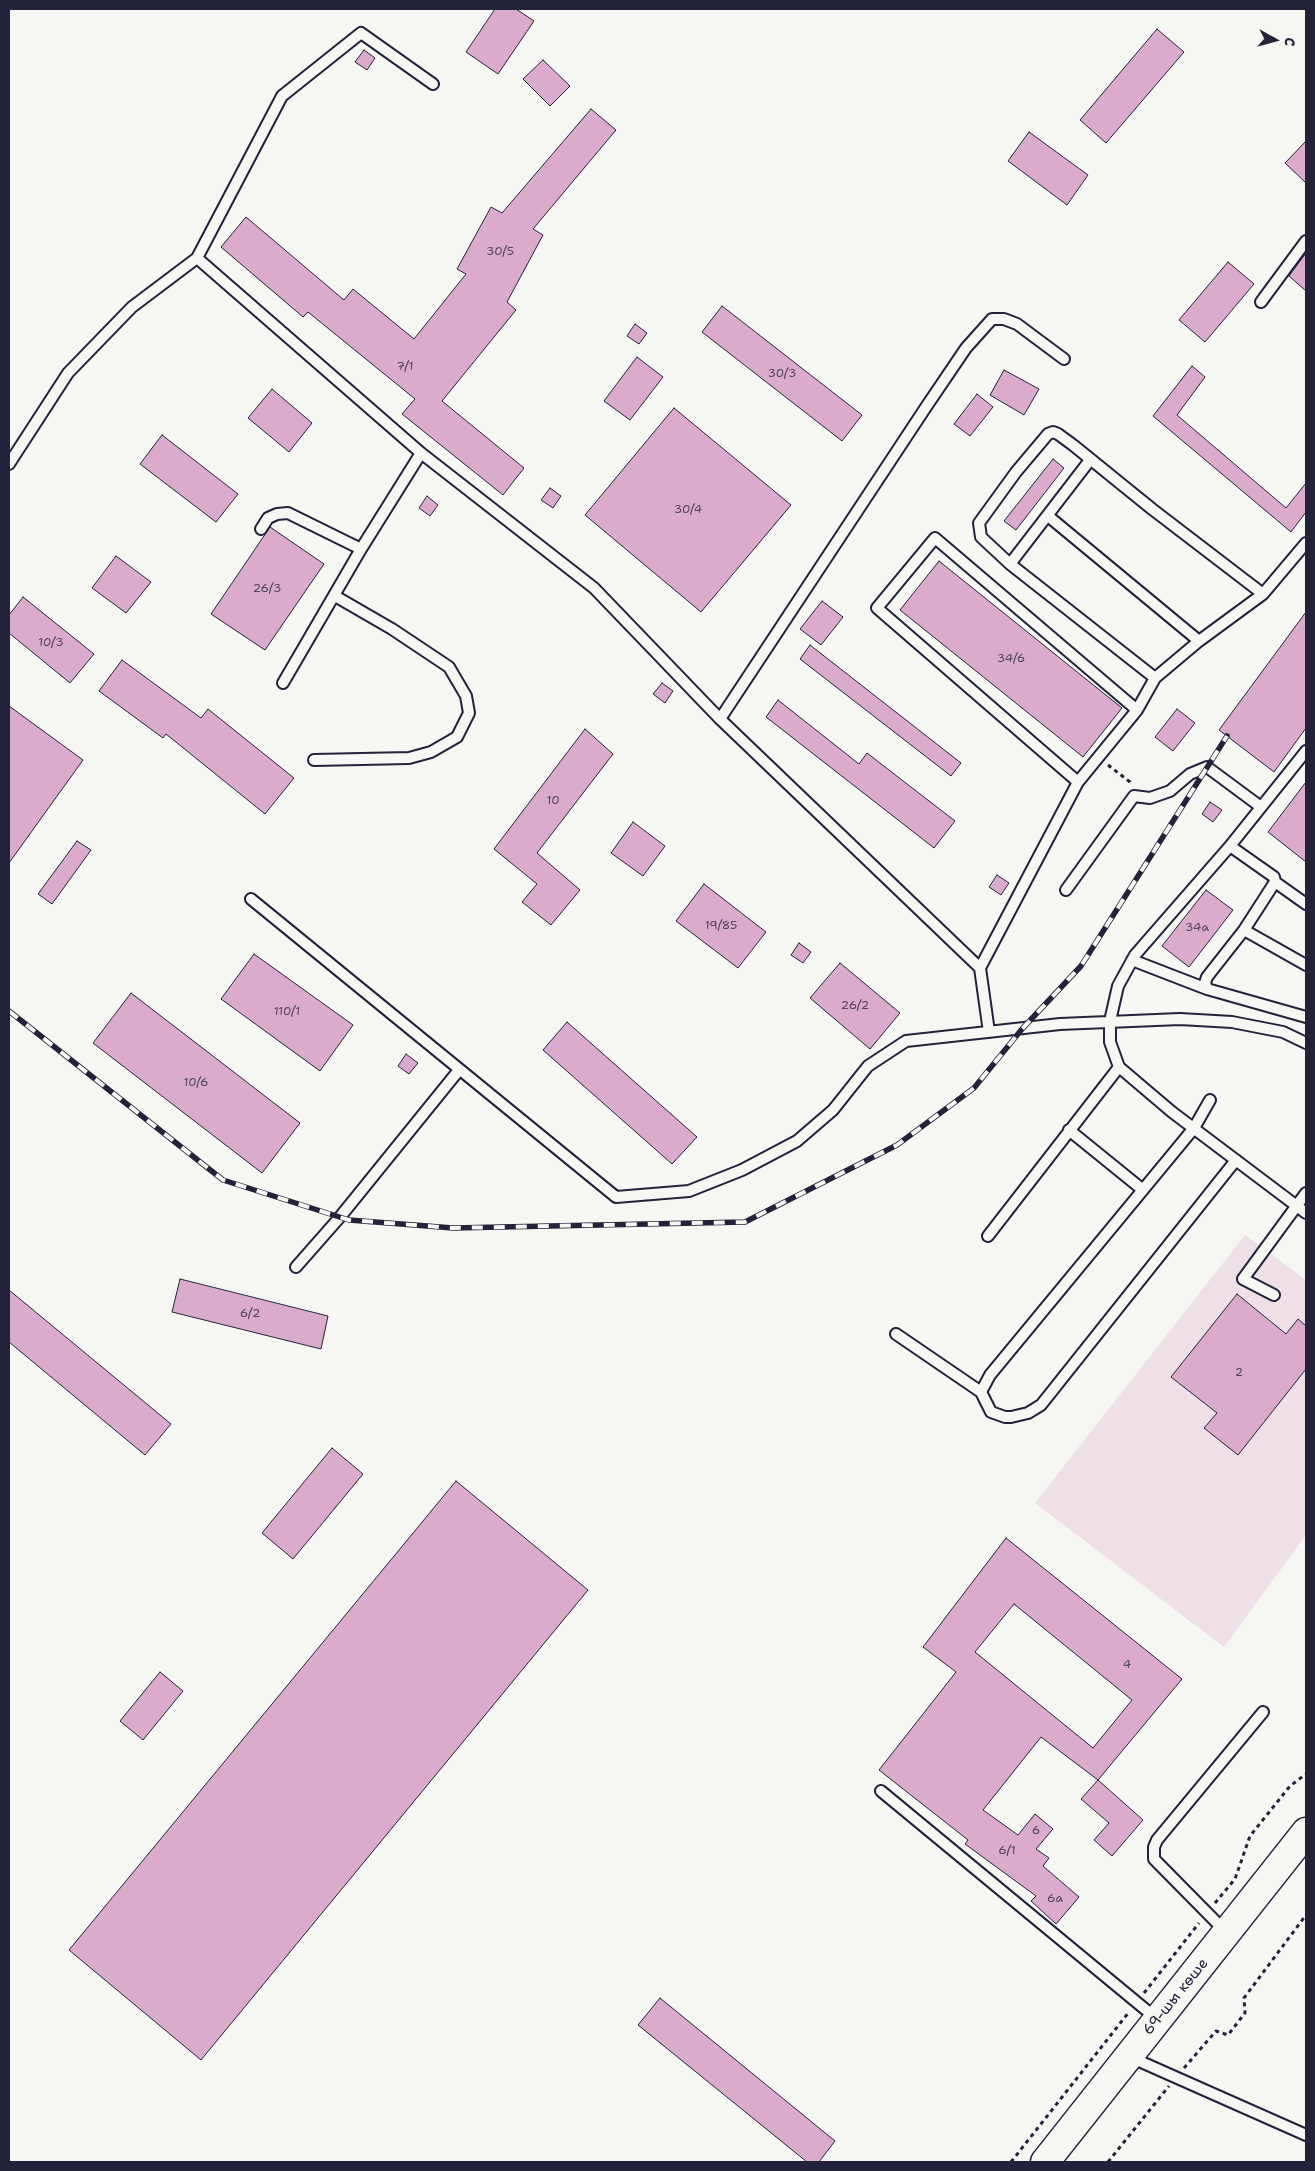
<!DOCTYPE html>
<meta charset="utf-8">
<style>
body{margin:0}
#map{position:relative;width:1315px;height:2171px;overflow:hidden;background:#f6f6f2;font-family:"Shantell Sans",sans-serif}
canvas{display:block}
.frame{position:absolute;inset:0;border:10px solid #22223b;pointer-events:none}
.north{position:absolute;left:1250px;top:15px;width:50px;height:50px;-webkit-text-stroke:4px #f6f6f2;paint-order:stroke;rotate:97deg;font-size:14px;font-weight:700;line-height:20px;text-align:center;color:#22223b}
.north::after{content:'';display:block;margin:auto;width:18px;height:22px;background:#22223b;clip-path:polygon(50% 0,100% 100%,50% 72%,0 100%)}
</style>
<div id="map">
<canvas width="1315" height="2171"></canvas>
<div class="frame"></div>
<div class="north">С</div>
</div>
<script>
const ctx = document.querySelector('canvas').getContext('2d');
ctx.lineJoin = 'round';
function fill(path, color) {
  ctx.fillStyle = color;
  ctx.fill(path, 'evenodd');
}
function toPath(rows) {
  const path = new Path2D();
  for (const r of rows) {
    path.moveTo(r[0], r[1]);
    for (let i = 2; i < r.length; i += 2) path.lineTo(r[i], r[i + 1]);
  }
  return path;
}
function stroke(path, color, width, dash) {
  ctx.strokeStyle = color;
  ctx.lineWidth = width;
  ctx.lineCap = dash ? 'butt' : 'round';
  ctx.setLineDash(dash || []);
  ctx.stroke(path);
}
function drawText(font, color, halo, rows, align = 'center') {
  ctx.font = font + ' "Shantell Sans",sans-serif';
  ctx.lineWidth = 5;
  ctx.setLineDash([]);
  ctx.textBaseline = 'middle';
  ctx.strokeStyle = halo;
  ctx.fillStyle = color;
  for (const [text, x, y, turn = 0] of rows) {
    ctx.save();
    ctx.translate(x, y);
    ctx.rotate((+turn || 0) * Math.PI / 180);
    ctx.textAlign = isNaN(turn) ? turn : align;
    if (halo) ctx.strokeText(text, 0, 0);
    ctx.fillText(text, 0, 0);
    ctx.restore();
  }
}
fill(toPath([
 [1245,1235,1306,1280,1306,1535,1224,1647,1035,1503]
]), '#eee0e6');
const building = toPath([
 [495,9,516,9,534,21,498,74,466,52,495,9],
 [1157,29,1184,52,1106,143,1080,120,1157,29],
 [364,50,375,58,367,70,355,62,364,50],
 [543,60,570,86,550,106,523,79,543,60],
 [591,109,616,130,533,229,543,235,507,302,516,310,442,401,524,468,503,495,402,414,415,399,308,312,303,317,221,247,246,217,344,300,353,289,414,339,466,274,457,269,491,207,502,213,591,109],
 [1029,132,1088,175,1067,205,1008,161,1029,132],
 [1306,141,1306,183,1285,163,1306,141],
 [1306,253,1306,291,1289,276,1306,253],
 [1228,262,1254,284,1205,342,1179,320,1228,262],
 [722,306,862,415,842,441,702,332,722,306],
 [635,324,647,333,639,344,627,336,635,324],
 [637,357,663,377,630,420,604,401,637,357],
 [1192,366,1205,377,1177,415,1286,508,1306,483,1306,512,1291,532,1153,416,1192,366],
 [1004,370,1039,389,1024,415,990,395,1004,370],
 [272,389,312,423,289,452,248,418,272,389],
 [977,394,993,407,970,436,954,424,977,394],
 [674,408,791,505,701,612,585,515,674,408],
 [162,435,238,494,216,522,140,464,162,435],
 [1053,459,1064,468,1016,530,1004,521,1053,459],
 [550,488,561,496,553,508,541,500,550,488],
 [427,496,438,505,430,516,419,508,427,496],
 [270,527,324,564,265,650,211,614,270,527],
 [116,556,151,582,126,613,92,588,116,556],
 [939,561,1122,708,1083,757,900,610,939,561],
 [23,597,94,654,70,683,9,633,9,615,23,597],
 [822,601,843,617,821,645,800,629,822,601],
 [1306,612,1306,728,1274,772,1219,730,1306,612],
 [810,645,961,763,951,776,800,659,810,645],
 [122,660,201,718,208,709,294,778,265,814,166,734,163,738,99,691,122,660],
 [662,683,673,691,665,703,653,694,662,683],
 [778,700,859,764,867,753,955,821,934,848,766,717,778,700],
 [9,706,83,760,9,863,9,706],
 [1177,709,1195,723,1173,751,1155,737,1177,709],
 [585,729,613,754,537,853,580,890,551,925,522,902,537,884,494,849,585,729],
 [1306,782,1306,862,1268,832,1306,782],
 [1210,802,1222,810,1213,822,1202,814,1210,802],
 [633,822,665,846,643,876,611,853,633,822],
 [77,841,91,850,52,904,38,894,77,841],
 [997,875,1009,883,1001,895,989,887,997,875],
 [704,884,766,932,738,968,676,921,704,884],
 [1206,890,1233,910,1189,967,1162,946,1206,890],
 [799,943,811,952,803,963,791,955,799,943],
 [254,954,353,1025,320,1071,221,999,254,954],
 [840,963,900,1013,870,1049,810,998,840,963],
 [131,993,300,1123,262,1173,93,1043,131,993],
 [567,1022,697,1137,672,1164,543,1050,567,1022],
 [406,1054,418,1063,409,1074,398,1066,406,1054],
 [180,1279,328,1316,321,1349,172,1312,180,1279],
 [9,1290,171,1424,145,1455,9,1342,9,1290],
 [1237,1294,1286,1334,1298,1319,1306,1326,1306,1369,1238,1455,1204,1428,1217,1413,1171,1377,1237,1294],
 [332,1448,363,1474,293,1559,262,1533,332,1448],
 [456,1481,588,1590,201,2060,69,1950,456,1481],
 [1006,1538,1182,1679,1098,1780,1041,1737,983,1810,1018,1835,1035,1814,1053,1829,1036,1849,1049,1858,1043,1866,1079,1897,1056,1924,1031,1901,1036,1896,965,1844,968,1840,879,1770,956,1672,923,1647,1006,1538],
 [1014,1604,1132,1700,1093,1748,975,1652,1014,1604],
 [160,1672,183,1691,143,1740,120,1721,160,1672],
 [1098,1780,1143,1820,1112,1856,1094,1840,1109,1823,1081,1799,1098,1780],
 [660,1998,835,2141,819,2162,807,2162,638,2025,660,1998]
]);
fill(building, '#dbabcb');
stroke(building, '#22223b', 1);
const service = toPath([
 [197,258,421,453,594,588,720,719,980,968,989,1032],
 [1261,302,1306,241],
 [9,464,68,373,132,307,197,258,282,96,361,33,433,84],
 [1048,516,1199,641],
 [261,529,268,518,277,514,288,513,361,549],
 [1010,564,1090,460],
 [1155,678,1010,564,981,537,979,523,1016,472,1048,434,1053,432,1058,434,1073,445,1152,509,1263,594],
 [283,683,361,549,421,453],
 [1137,710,1155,678,1199,641,1263,594,1306,543],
 [720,719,926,407,966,348,992,319,1004,319,1017,324,1064,359],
 [314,760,409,758,431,752,457,737,469,713,466,696,449,667,392,629,335,596],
 [1230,846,1135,955,1118,986,1110,1021,1110,1042,1119,1067,1172,1112,1306,1213],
 [1275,882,1306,904],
 [1066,890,1134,796,1150,798,1170,791,1190,774,1207,767,1261,807],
 [251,899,616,1197,689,1191,742,1170,797,1141,833,1110,868,1066,906,1041,1060,1024,1180,1019,1232,1022,1283,1032,1306,1043],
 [1244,930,1306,965],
 [1132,960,1207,989,1205,983,1207,977,1244,930,1275,882,1274,877,1230,846,1306,751],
 [980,968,1078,782,1137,710,935,538,877,608,1078,782],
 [1207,989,1306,1017],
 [1210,1100,1194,1128,990,1375,981,1392,991,1412,1005,1417,1011,1417,1028,1413,1041,1405,1236,1160],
 [1069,1130,1143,1190],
 [988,1236,1119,1067],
 [296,1267,340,1217,459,1070],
 [1274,1295,1243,1279,1306,1193],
 [896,1334,981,1392],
 [881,1791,1157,2019],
 [1225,1931,1154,1859,1154,1847,1157,1840,1263,1712],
 [1130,2057,1306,2135]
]);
const secondary = toPath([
 [1045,2162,1306,1832]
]);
stroke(service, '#22223b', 14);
stroke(secondary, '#22223b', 31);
stroke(toPath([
 [1108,765,1130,782,1131,786],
 [1215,1903,1235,1879,1250,1836,1290,1786,1306,1774],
 [1144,1993,1199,1923],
 [1184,2068,1216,2031,1228,2035,1245,2013,1244,1998,1306,1915],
 [1011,2162,1129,2012],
 [1108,2162,1169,2086]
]), '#22223b', 3, [4, 4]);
stroke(service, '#f6f6f2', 10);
stroke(secondary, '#f6f6f2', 28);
const rail = toPath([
 [9,1011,223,1180,349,1220,453,1228,745,1222,897,1145,974,1088,1022,1029,1081,966,1227,736]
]);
stroke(rail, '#22223b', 5.5);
stroke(rail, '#f6f6f2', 4, [11]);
drawText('12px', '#50445f', null, [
 ["30/5",500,252],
 ["7/1",405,367],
 ["30/3",782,374],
 ["30/4",688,510],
 ["26/3",267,589],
 ["10/3",51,643],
 ["34/6",1011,659],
 ["10",553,801],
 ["19/85",721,926],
 ["34а",1197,928],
 ["26/2",855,1006],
 ["110/1",287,1012],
 ["10/6",196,1083],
 ["6/2",250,1314],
 ["2",1239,1373],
 ["4",1127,1665],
 ["6",1036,1831],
 ["6/1",1007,1851],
 ["6а",1055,1899]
]);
drawText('15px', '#22223b', '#f6f6f2', [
 ["69-шы көше",1176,1997,-51]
]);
</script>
